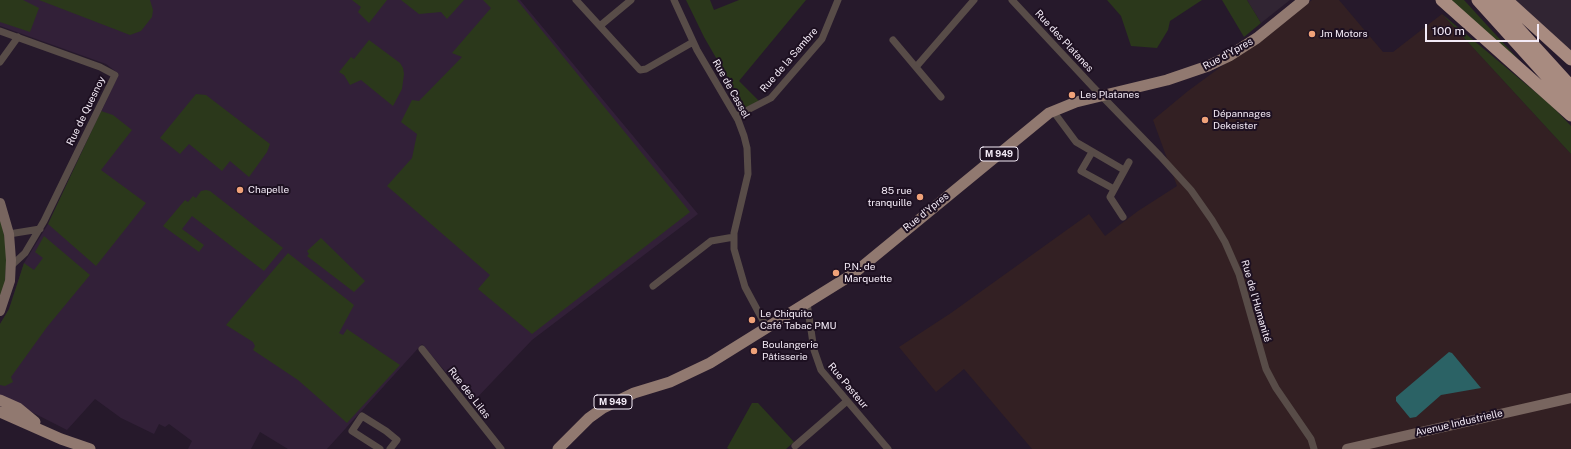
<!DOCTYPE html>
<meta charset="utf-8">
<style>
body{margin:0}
#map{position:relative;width:1571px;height:449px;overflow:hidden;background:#26192b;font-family:"Public Sans",sans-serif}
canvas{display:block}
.scale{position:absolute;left:1425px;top:24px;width:114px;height:18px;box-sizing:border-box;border:2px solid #f4ebf7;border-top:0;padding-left:5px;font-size:12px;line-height:14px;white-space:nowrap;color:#f4ebf7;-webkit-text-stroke:3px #1d1021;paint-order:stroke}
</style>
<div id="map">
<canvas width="1571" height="449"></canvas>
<div class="scale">100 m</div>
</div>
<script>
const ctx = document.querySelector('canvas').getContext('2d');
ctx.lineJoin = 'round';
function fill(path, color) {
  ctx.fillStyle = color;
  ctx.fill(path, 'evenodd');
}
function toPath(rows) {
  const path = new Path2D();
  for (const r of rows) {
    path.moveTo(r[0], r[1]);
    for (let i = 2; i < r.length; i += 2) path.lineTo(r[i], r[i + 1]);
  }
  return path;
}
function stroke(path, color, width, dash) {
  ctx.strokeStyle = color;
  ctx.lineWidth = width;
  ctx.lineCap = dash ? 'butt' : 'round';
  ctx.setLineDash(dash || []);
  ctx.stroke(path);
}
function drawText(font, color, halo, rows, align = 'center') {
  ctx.font = font + ' "Public Sans",sans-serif';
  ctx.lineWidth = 4;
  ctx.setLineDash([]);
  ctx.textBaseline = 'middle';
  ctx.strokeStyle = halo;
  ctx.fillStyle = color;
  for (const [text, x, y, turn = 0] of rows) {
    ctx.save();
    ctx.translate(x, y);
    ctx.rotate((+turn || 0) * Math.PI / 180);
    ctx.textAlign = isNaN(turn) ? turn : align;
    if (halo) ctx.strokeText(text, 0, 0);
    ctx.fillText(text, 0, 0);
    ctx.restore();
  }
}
fill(toPath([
 [1247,0,1290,0,1261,23],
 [1514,0,1571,0,1571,59]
]), '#312533');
fill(toPath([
 [1312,0,1339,0,1383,52,1393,52,1442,14,1571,154,1571,449,1032,449,964,369,936,392,899,347,951,313,1089,214,1105,236,1138,211,1177,186,1153,120,1188,91]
]), '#332023');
fill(toPath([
 [0,0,520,0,698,214,532,340,472,403,422,344,327,449,288,449,260,432,251,449,188,449,192,441,169,424,165,427,159,424,154,434,121,418,95,399,67,430,0,396,0,324,9,309,24,263,48,224,119,74,106,64,0,26]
]), '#322038');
fill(toPath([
 [0,0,23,0,39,8,30,32,0,22],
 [39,0,150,0,153,10,152,17,141,31,130,35],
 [352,0,387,0,369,23,358,12,361,7],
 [401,0,464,0,447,19,441,12,419,14],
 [483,0,517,0,690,212,532,334,478,289,490,275,387,186,412,158,417,134,401,122,412,100,419,101,462,57,452,53,491,8],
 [686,0,710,0,714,10,739,0,806,0,739,81,759,101,745,108,704,37],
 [1107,0,1202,0,1170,21,1168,30,1157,48,1131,46,1121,16],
 [1222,0,1247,0,1261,23,1244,37],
 [1448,0,1464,0,1528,70],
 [1442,14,1551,105,1571,126,1571,154],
 [369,40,400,63,403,68,404,74,402,89,393,106,361,80,350,85,344,75,339,72,351,57,354,59],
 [196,94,206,95,270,144,267,152,249,177,230,161,222,171,189,144,180,154,160,138],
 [101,111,113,115,132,130,101,170,146,203,96,266,48,224],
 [206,190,210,191,283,248,264,271,192,216,182,229,204,245,199,252,163,226,185,200,188,202,193,196,196,198,201,191],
 [0,216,7,249,5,284,0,301],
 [44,236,90,275,47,327,11,377,13,382,5,386,0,385,0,324,9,309,24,263,34,270,43,258,35,252],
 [321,238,365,281,354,292,307,256,309,254,307,251],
 [288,253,354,305,339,333,343,335,347,329,400,365,347,423,298,380,253,350,255,346,253,342,226,325],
 [752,403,758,403,794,442,786,449,729,449,727,448]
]), '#2b381b');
fill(toPath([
 [1449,352,1452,353,1481,388,1441,395,1416,417,1410,418,1396,401,1396,397]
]), '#2b6265');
stroke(toPath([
 [576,0,640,70,646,69,693,42],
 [674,0,697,50,738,120,744,136,747,148,748,174,734,233,734,249,745,287,767,328],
 [1012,0,1093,87,1160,156,1191,190,1212,220,1225,242,1239,274,1266,369,1276,388,1311,439,1314,449],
 [601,25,631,0],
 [0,31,100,67,115,75,44,221,25,253,11,266],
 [893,40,941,97],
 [0,62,18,37],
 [916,67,974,0],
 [1053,111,1076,142,1124,170],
 [736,116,771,98,822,39,838,0],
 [1092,152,1081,171,1114,189],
 [1123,217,1110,197,1129,162],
 [9,234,40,229],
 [653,286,711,241,734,237],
 [807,303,814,350,821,370,888,449],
 [422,349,501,449],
 [795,446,847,401],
 [380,449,352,431,362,416,386,431,397,440,390,449]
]), '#584c48', 7);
stroke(toPath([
 [0,203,9,234,11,260,10,281,0,311],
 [1347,449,1571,398]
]), '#78655f', 10);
stroke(toPath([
 [0,400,18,408,35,422],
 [0,412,61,439,90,449],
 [558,449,589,418,603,408,634,393,670,382,710,363,853,274,1049,113,1076,102,1167,80,1208,66,1229,56,1257,38,1304,0]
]), '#917970', 11);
stroke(toPath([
 [1442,0,1571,115],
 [1478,0,1571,103],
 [1492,0,1571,87],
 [1506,0,1571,59]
]), '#a88b80', 13);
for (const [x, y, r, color] of [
 [1312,34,4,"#f0a279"],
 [1072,95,4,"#f0a279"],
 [1205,120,4,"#f0a279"],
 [240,190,4,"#f0a279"],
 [920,197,4,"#f0a279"],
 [836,273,4,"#f0a279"],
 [752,320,4,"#f0a279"],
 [754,351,4,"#f0a279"]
]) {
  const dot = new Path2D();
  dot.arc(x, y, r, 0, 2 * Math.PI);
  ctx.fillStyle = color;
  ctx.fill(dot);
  stroke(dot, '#1d1021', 1.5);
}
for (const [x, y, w] of [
 [999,154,38],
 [613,402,38]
]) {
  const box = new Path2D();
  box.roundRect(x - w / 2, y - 7, w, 14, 3);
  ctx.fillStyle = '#1d1021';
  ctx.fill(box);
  stroke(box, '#f4ebf7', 1);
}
drawText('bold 9px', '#f4ebf7', null, [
 ["M 949",999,154],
 ["M 949",613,402]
]);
drawText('10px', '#f4ebf7', '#1d1021', [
 ["Jm Motors",1320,34],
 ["Les Platanes",1080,95],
 ["Dépannages",1213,114],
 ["Dekeister",1213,126],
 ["Chapelle",248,190],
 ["85 rue",912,191,"right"],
 ["tranquille",912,203,"right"],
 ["P.N. de",844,267],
 ["Marquette",844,279],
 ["Le Chiquito",760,314],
 ["Café Tabac PMU",760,326],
 ["Boulangerie",762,345],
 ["Pâtisserie",762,357]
], 'left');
drawText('10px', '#f4ebf7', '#1d1021', [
 ["Rue des Platanes",1064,41,47],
 ["Rue d'Ypres",1228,54,-29],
 ["Rue de la Sambre",789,60,-49],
 ["Rue de Cassel",731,89,61],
 ["Rue de Quesnoy",86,111,-64],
 ["Rue d'Ypres",926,212,-39],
 ["Rue de l'Humanité",1256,301,74],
 ["Rue Pasteur",848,386,50],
 ["Rue des Lilas",469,393,52],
 ["Avenue Industrielle",1459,423,-13]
]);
</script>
